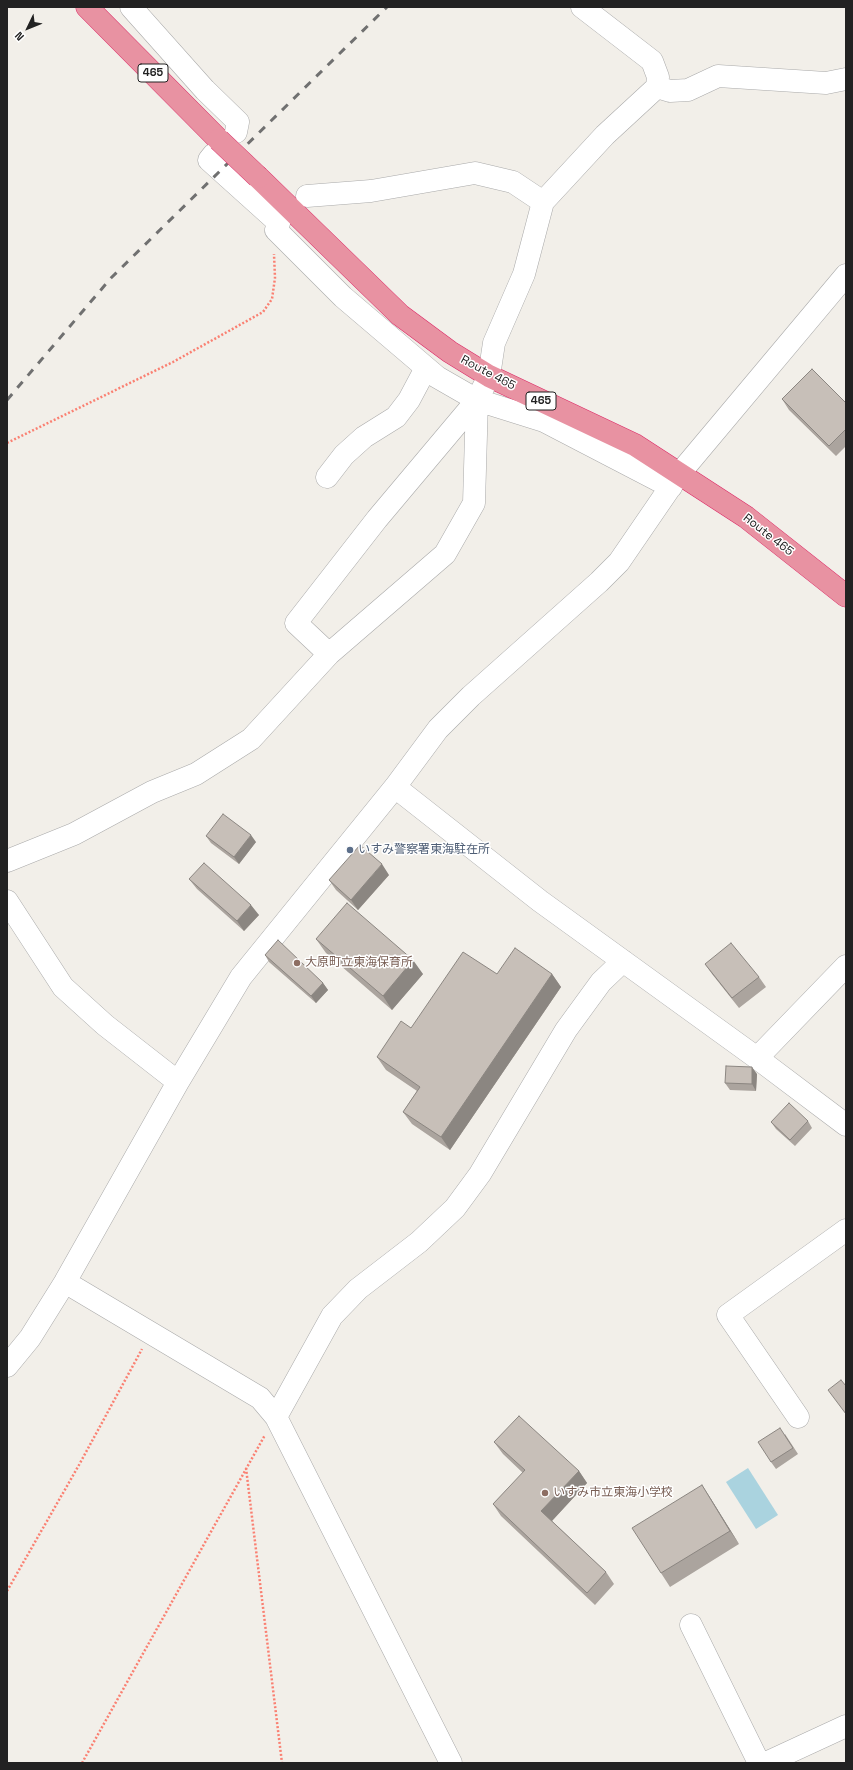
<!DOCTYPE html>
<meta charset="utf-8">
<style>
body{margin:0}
#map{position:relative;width:853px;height:1770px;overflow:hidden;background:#f2efe9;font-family:"Space Grotesk",sans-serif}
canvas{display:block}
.frame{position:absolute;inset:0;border:8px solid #222;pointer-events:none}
.north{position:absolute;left:8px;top:8px;width:40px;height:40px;-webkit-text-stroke:3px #fff;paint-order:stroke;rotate:227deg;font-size:11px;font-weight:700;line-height:16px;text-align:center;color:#222}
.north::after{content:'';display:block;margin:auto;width:14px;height:18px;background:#222;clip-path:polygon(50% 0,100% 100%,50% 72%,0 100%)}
</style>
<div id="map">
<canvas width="853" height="1770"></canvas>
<div class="frame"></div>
<div class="north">N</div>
</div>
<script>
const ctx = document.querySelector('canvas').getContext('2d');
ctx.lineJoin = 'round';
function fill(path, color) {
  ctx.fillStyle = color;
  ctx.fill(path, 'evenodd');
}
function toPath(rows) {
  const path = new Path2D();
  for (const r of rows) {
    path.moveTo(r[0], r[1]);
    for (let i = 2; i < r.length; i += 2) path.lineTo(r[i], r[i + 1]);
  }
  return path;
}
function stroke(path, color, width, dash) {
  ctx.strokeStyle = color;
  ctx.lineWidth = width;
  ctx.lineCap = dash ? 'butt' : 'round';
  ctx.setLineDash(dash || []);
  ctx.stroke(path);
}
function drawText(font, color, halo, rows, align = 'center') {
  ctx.font = font + ' "Space Grotesk","Noto Sans JP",sans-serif';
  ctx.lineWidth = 3;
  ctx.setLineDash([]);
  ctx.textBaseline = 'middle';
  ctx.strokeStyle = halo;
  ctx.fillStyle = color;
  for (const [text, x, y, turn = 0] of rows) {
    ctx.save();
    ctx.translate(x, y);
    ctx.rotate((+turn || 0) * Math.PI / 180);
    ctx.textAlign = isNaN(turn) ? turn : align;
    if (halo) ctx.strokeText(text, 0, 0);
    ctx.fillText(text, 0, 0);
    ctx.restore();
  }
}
fill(toPath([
 [748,1468,778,1515,756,1529,726,1482]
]), '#aad3df');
const minor = toPath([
 [131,7,205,90,238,122,236,132],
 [657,87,670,91,688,90,718,76,826,83,846,79],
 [213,155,209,160,279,223,276,230,343,297,437,377,477,400,544,421,671,487],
 [307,196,371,191,475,173,513,182,543,202],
 [327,477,344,455,364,437,396,417,409,400,426,368],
 [329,654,296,623,377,519,477,400,489,376,494,343,524,274,543,202,605,135,657,87,658,77,652,61,582,7],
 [395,787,540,901,757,1058,846,1125],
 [7,861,74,834,152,792,196,774,251,739,329,654,445,554,474,503,477,400],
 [7,901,63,987,105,1025,178,1082],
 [757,1058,846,966],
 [65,1282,260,1398,276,1417,451,1763],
 [7,1366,30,1338,65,1282,178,1082,241,977,395,787,438,729,471,696,599,582,619,562,680,473,846,275],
 [276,1417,332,1316,358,1289,419,1242,455,1208,480,1174,566,1030,601,982,623,961],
 [798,1417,728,1315,846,1230],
 [691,1625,759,1763],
 [766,1763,846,1726]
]);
const highway = toPath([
 [87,7,219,140],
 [258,177,400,315,450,352,489,376,635,445,746,517,846,596]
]);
stroke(minor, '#a9a9a9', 23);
stroke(highway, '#dc2a67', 23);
stroke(toPath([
 [7,443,173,362,263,312,272,299,275,278,274,254],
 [246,1468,282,1763],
 [7,1591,79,1465,142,1349],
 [82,1763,265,1435]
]), '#fa8072', 2.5, [2, 2]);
stroke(minor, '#fff', 22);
stroke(highway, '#e892a2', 22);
stroke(toPath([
 [7,400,111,278,387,7]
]), '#707070', 3, [8, 8]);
const highwayBridge = toPath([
 [219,140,258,177]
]);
stroke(highwayBridge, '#dc2a67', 23, []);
stroke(highwayBridge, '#e892a2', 22);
fill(toPath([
 [782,399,846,403,846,446,836,456,789,410],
 [206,836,256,842,239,864,211,843],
 [389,875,358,910,336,890,329,880],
 [189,879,259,915,244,931,197,889],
 [316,939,423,974,392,1010,326,953],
 [265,955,323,983,328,990,316,1003,269,962],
 [705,964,759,977,766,987,739,1008,712,974],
 [497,974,552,974,561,987,450,1150,412,1124,403,1112,417,1091,386,1070,377,1057,411,1028],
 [757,1074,756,1091,730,1090,725,1083],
 [808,1121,812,1128,795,1146,776,1129,771,1122],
 [785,1434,798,1454,776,1469,771,1462],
 [494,1442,579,1471,587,1483,552,1521,606,1572,614,1584,595,1605,501,1516,493,1504,523,1473,503,1454],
 [702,1485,711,1499,739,1544,670,1587,661,1573]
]), '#aba49e');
fill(toPath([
 [251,835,256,842,239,864,234,857],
 [382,864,389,875,358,910,351,900],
 [251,905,259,915,244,931,237,921],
 [413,960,423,974,392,1010,383,996],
 [552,974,561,987,450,1150,441,1137],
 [323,983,328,990,316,1003,311,996],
 [752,1067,757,1074,756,1091,752,1084],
 [579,1471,587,1483,550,1523,541,1511],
 [702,1485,711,1499,739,1544,730,1531]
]), '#8b8681');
const building = toPath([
 [812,369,846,403,846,429,829,446,782,399,812,369],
 [223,814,251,835,234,857,206,836,223,814],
 [360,845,382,864,351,900,329,880,360,845],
 [204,863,251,905,237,921,189,879,204,863],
 [347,903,413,960,383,996,316,939,347,903],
 [278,940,323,983,311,996,265,955,278,940],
 [731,943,759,977,732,998,705,964,731,943],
 [515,948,552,974,441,1137,403,1112,420,1087,377,1057,401,1021,411,1028,463,952,497,974,515,948],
 [726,1066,752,1067,752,1084,725,1083,726,1066],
 [789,1103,808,1121,790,1140,771,1122,789,1103],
 [841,1380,846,1386,846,1414,828,1390,841,1380],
 [519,1416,579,1471,541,1511,606,1572,587,1593,493,1504,525,1470,494,1442,519,1416],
 [780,1428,793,1448,771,1462,758,1442,780,1428],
 [702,1485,730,1531,661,1573,632,1528,702,1485]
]);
fill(building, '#c7bfb8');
stroke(building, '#8b8681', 1);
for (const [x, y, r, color] of [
 [350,850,4,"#5c6f8a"],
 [297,963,4,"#8d6e63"],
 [545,1493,4,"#8d6e63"]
]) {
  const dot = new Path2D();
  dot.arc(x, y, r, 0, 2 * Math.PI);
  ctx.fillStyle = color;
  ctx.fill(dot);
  stroke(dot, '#fff', 1.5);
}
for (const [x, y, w] of [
 [153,73,30],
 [541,401,30]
]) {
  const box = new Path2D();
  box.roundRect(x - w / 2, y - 9, w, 18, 3);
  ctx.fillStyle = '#fff';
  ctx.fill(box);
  stroke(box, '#222', 1);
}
drawText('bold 11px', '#222', null, [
 ["465",153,73],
 ["465",541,401]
]);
drawText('12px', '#222', '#fff', [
 ["Route 465",488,373,28],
 ["Route 465",768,535,38]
]);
drawText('12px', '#4e5e75', '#fff', [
 ["いすみ警察署東海駐在所",358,850]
], 'left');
drawText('12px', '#785e54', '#fff', [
 ["大原町立東海保育所",305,963],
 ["いすみ市立東海小学校",553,1493]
], 'left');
</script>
